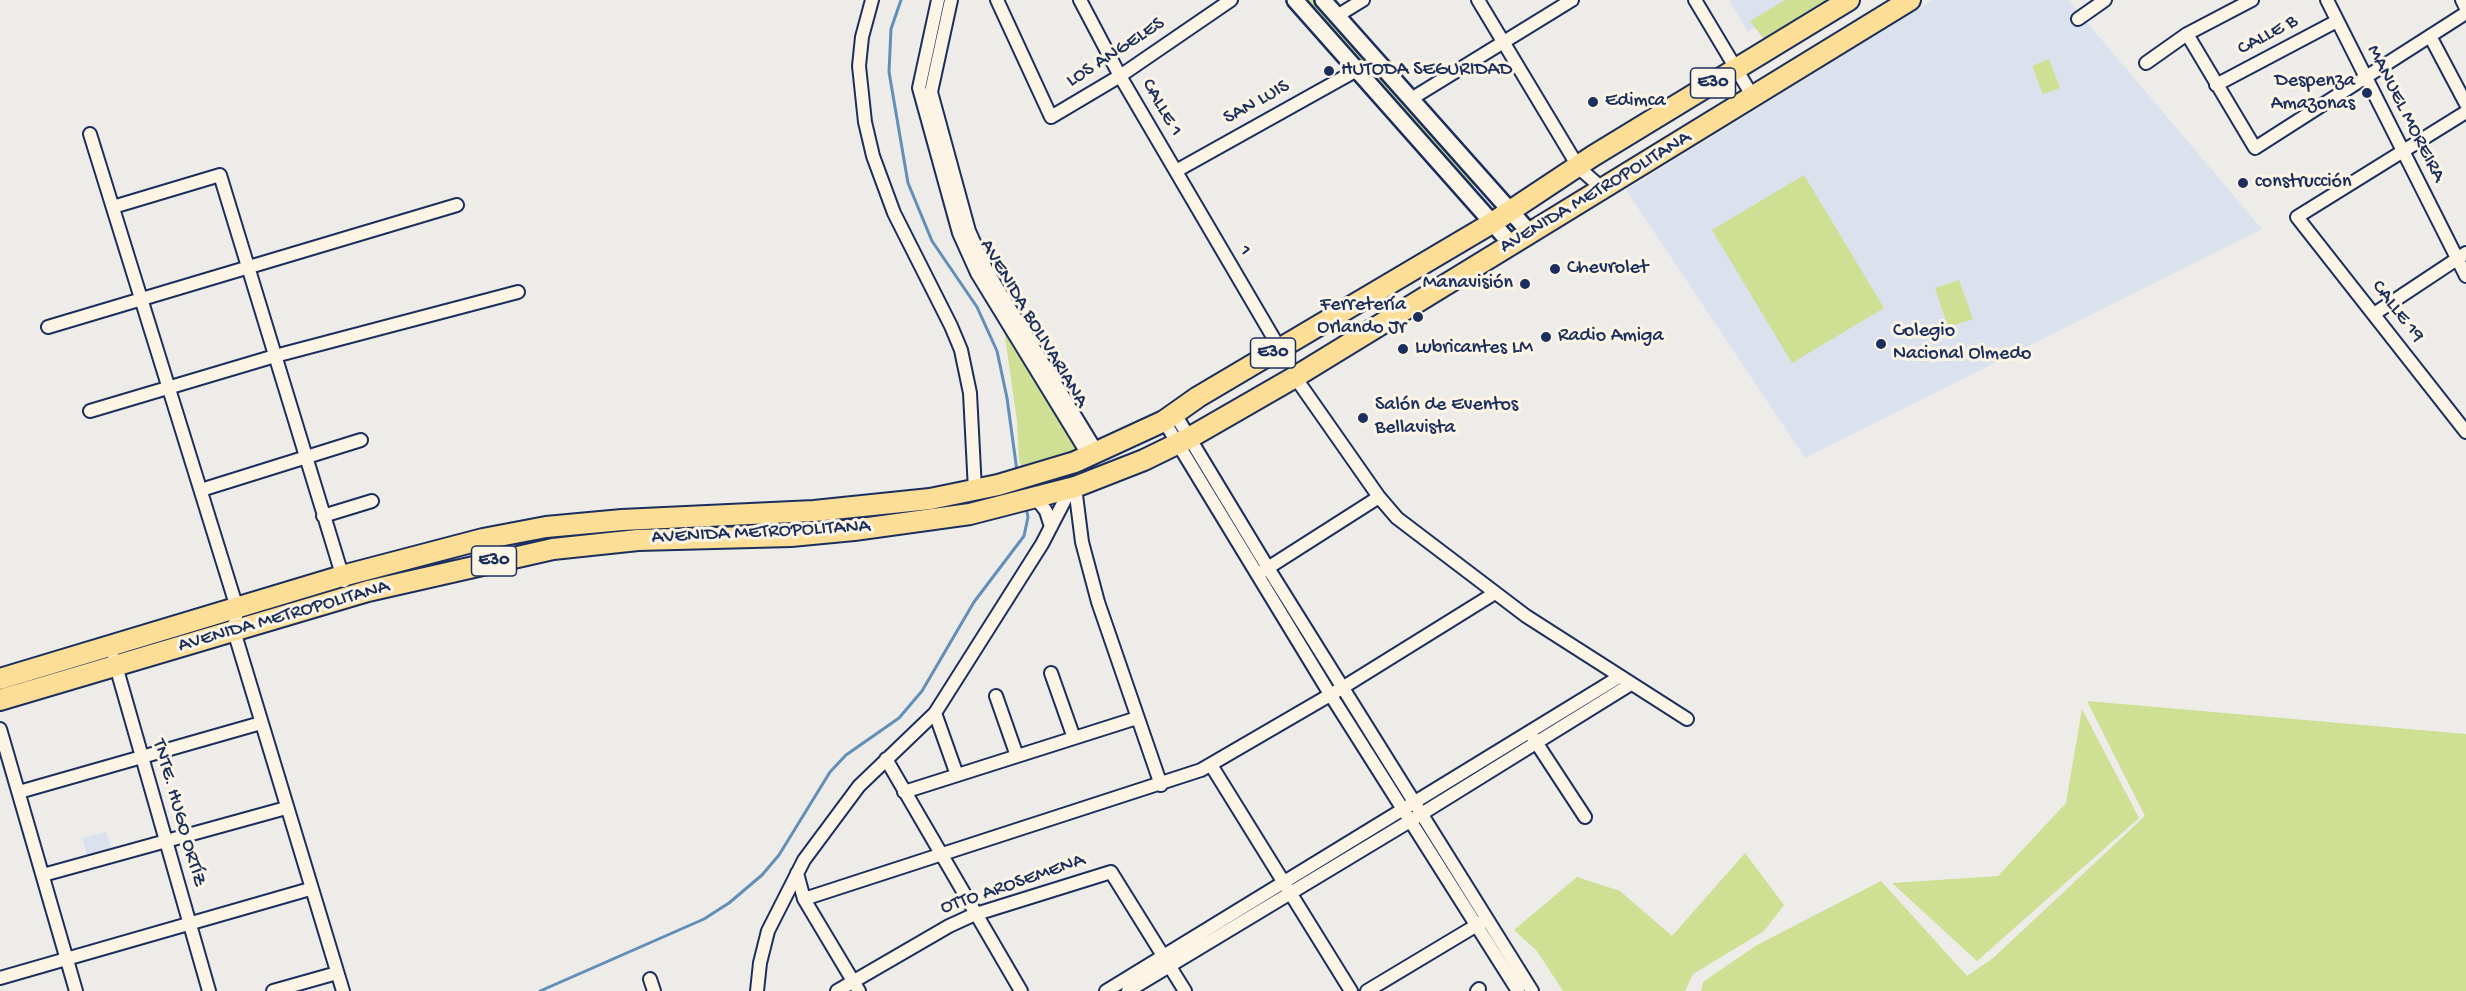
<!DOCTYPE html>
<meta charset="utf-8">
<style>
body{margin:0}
canvas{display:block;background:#edece9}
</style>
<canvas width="2466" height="991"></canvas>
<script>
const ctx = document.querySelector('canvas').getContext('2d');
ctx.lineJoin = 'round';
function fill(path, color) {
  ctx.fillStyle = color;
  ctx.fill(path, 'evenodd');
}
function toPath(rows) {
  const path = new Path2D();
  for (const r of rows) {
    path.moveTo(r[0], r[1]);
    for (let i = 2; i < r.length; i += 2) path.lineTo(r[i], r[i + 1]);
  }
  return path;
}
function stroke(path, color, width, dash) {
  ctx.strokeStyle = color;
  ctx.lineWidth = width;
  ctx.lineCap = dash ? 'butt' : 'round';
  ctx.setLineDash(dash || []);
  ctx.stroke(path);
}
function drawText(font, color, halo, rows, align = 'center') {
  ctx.font = font + ' "Gochi Hand",sans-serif';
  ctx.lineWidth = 6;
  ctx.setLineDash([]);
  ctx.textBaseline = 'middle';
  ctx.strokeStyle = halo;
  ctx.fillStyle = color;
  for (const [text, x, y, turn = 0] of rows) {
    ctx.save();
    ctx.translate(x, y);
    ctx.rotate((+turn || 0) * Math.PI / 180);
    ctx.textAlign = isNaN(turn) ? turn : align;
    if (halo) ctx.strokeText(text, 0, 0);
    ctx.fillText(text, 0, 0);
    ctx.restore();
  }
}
fill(toPath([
 [1729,0,1800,0,1748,32],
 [1933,0,2068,0,2262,229,1805,458,1626,190],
 [106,832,111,848,87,855,82,838]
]), '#dbe2ee');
fill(toPath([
 [1305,0,1313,0,1475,185,1471,186],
 [1785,0,1835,0,1766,42,1750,21],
 [2049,59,2060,88,2043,94,2032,66],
 [1804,175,1884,308,1792,363,1712,230],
 [1959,280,1973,319,1948,327,1935,288],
 [1003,323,1076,449,1022,470,1019,460,1017,421],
 [2087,701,2466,734,2466,991,1701,991,1703,982,1757,945,1881,881,1967,976,1992,959,2145,816],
 [2082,709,2139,818,1977,961,1892,883,1998,876,2066,803],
 [1745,853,1784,905,1764,931,1693,974,1685,991,1563,991,1537,951,1514,930,1577,877,1620,891,1672,936]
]), '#cfdf93');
stroke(toPath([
 [901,0,891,29,889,72,908,183,932,241,977,307,997,351,1007,398,1017,471],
 [540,991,704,919,729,903,762,875,779,855,830,772,846,755,899,718,922,691,974,602,1024,536,1028,517,1026,507]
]), '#638eb7', 3);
const minor = toPath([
 [872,0,862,37,859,66,865,122,873,156,894,213,951,326,961,350,970,393,975,490],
 [938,0,919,88,959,233,977,273,1089,456],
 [951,0,931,92,969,231,987,271,1097,452],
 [997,0,1051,117,1120,76,1231,0],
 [1080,0,1120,76,1280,349],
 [1478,0,1579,168,1603,189],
 [1695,0,1753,97],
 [2327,0,2466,276],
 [2462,0,2466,8],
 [1337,16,1363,0],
 [2078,19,2105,0],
 [2187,34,2255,148,2466,13],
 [2430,36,2466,104],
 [2146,63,2187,34,2252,0],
 [2216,85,2337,21],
 [1411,99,1572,0],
 [2466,112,2297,217,2466,432],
 [90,134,237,608,234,631,343,991],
 [1176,171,1357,70],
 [113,207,220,175,344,581],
 [2374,314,2466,253],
 [48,327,457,205],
 [1295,377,1379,497,1397,518,1526,616,1687,719],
 [90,411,275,356,518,292],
 [1175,414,1268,568,1532,991],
 [1164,421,1330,694,1518,991],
 [1075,487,1082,542,1098,602,1161,785],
 [201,490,361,440],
 [1036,498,1046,511,1051,527],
 [323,516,372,501],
 [1263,571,1379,497],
 [114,659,209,991],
 [1051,673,1074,738],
 [996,696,1017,756],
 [935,713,957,775],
 [0,729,76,991],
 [1532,736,1585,817],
 [886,759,1021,991],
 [1211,765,1351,991],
 [19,792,261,723],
 [904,792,1137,718],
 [797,873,804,899,859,991],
 [43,875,286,808],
 [804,899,1201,770,1342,688,1495,593],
 [0,978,310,889],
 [650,979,654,991],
 [273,991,337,973],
 [757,991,760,963,768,931,804,860,859,786,935,713,1042,544,1071,488],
 [837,991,949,926,973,915,1111,872,1185,991],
 [1106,991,1619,677],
 [1128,991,1410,821,1631,684],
 [1367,991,1482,922],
 [1477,991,1479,989]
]);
const tertiary = toPath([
 [1295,0,1512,245],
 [1323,0,1530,233]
]);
const trunk = toPath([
 [0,679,342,576,483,539,546,527,622,520,814,511,930,499,998,485,1075,462,1164,421,1198,397,1492,223,1593,156,1849,0],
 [0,700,368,591,553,549,638,540,791,536,854,530,970,514,1075,487,1144,460,1189,438,1295,377,1910,0]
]);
stroke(minor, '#1b2f5e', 16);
stroke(tertiary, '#1b2f5e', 20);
stroke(trunk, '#1b2f5e', 24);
stroke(minor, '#fcf5e5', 12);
stroke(tertiary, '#fcf5e5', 15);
stroke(trunk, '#fcde96', 20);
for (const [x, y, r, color] of [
 [1329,71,6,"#1b2f5e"],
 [2367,93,6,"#1b2f5e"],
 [1593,102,6,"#1b2f5e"],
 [2243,183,6,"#1b2f5e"],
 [1555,269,6,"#1b2f5e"],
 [1525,284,6,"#1b2f5e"],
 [1418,317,6,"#1b2f5e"],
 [1546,337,6,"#1b2f5e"],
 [1881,344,6,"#1b2f5e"],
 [1403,349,6,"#1b2f5e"],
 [1363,418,6,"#1b2f5e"]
]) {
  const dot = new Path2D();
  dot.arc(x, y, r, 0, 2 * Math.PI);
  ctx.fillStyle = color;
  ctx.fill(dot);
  stroke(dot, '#fcf5e5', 2);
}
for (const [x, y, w] of [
 [1713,83,45],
 [1273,353,45],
 [494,561,45]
]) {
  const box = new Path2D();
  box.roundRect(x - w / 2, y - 15, w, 30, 4.5);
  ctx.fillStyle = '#fcf5e5';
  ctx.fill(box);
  stroke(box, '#1b2f5e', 1.5);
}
drawText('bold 18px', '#1b2f5e', null, [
 ["E30",1713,83],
 ["E30",1273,353],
 ["E30",494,561]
]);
drawText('20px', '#1b2f5e', '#fcf5e5', [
 ["CALLE B",2268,36,-28],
 ["LOS ANGELES",1116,53,-33],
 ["SAN LUIS",1257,103,-29],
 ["CALLE 1",1161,108,60],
 ["MANUEL MOREIRA",2405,114,63],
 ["AVENIDA METROPOLITANA",1596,193,-31],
 ["1",1244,251,60],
 ["CALLE 19",2397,312,52],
 ["AVENIDA BOLIVARIANA",1033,324,59],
 ["AVENIDA METROPOLITANA",761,533,-3],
 ["AVENIDA METROPOLITANA",284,617,-16],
 ["TNTE. HUGO ORTÍZ",178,813,74],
 ["OTTO AROSEMENA",1013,885,-19]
]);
drawText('20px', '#1b2f5e', '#fcf5e5', [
 ["HUTODA SEGURIDAD",1341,71],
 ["Despenza",2355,82,"right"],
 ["Amazonas",2355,105,"right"],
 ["Edimca",1605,102],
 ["construcción",2255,183],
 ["Chevrolet",1567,269],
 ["Manavisión",1513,284,"right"],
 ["Ferretería",1406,306,"right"],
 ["Orlando Jr",1406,329,"right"],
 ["Colegio",1893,332],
 ["Nacional Olmedo",1893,355],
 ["Radio Amiga",1558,337],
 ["Lubricantes LM",1415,349],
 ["Salón de Eventos",1375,406],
 ["Bellavista",1375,429]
], 'left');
</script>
